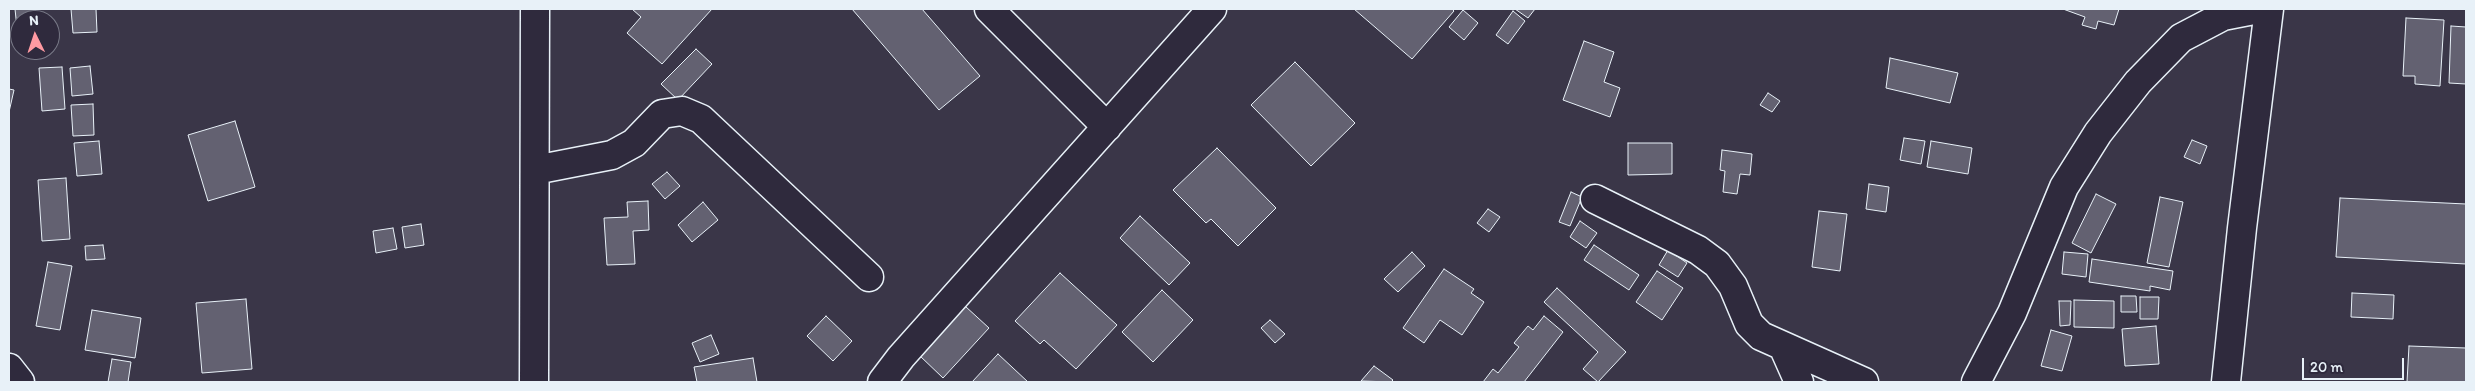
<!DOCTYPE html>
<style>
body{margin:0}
#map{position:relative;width:2475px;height:391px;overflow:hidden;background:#3a3648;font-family:Itim,sans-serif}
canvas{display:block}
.frame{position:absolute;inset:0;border:10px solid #e8f1f8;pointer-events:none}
.north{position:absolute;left:10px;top:10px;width:50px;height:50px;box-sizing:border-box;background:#2f2a3d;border:1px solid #797a88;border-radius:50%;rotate:356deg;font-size:14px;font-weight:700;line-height:20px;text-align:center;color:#e8f1f8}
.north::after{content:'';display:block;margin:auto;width:18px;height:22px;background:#ff9aa2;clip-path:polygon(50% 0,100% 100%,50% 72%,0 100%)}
.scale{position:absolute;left:2302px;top:358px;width:102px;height:22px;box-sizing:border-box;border:2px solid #e8f1f8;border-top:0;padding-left:6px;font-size:15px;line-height:18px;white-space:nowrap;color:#e8f1f8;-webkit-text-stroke:4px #2f2a3d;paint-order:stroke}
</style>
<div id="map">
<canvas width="2475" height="391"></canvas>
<div class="frame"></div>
<div class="north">N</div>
<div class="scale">20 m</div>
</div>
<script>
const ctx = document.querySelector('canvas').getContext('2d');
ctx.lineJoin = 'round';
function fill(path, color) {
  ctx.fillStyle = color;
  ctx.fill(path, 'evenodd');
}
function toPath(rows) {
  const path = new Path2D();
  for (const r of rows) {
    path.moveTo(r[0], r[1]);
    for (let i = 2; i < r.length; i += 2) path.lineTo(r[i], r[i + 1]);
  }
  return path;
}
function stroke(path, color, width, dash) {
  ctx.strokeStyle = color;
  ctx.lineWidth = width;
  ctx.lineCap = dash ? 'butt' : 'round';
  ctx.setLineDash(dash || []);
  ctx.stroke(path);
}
const building = toPath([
 [15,9,35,9,36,20,20,20,20,28,17,28,15,9],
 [71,9,96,9,97,32,73,33,71,9],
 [632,9,712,9,662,64,627,33,641,17,632,9],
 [852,9,922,9,980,76,939,110,852,9],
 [1354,9,1452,9,1454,11,1412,59,1354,9],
 [1515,9,1535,9,1528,18,1515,9],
 [2063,9,2119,9,2114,25,2098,21,2096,29,2082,25,2085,17,2063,9],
 [1463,10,1478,23,1464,40,1449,27,1463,10],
 [1513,11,1525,21,1508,44,1496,35,1513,11],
 [2406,18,2444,20,2440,86,2415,84,2415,76,2403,76,2406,18],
 [2451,26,2466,27,2466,84,2449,83,2451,26],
 [1584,41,1614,52,1604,82,1620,88,1610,117,1563,100,1584,41],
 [696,49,712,64,678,100,661,84,696,49],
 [1890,58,1958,73,1950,103,1886,88,1890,58],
 [1295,62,1355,123,1311,166,1251,105,1295,62],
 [90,66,93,94,72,96,70,68,90,66],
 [62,67,65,109,42,111,39,68,62,67],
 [9,89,14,90,9,112,9,89],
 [1768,93,1780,101,1772,112,1760,105,1768,93],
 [93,104,94,135,73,136,71,105,93,104],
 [235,121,255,187,208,201,188,135,235,121],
 [1904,138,1925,141,1921,164,1900,160,1904,138],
 [2192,140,2207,146,2200,164,2184,157,2192,140],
 [99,141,102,174,77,176,74,143,99,141],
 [1931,141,1972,148,1968,174,1927,167,1931,141],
 [1628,143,1672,143,1672,174,1628,175,1628,143],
 [1217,148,1276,208,1238,246,1211,219,1206,223,1173,190,1217,148],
 [1722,150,1752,154,1750,175,1740,174,1737,194,1723,192,1725,171,1720,170,1722,150],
 [667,172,680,186,665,199,652,184,667,172],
 [66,178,70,239,42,241,38,180,66,178],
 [1869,184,1889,187,1886,212,1866,209,1869,184],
 [1571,192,1582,197,1570,226,1559,222,1571,192],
 [2096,194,2116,204,2091,253,2072,243,2096,194],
 [2160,197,2183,202,2169,267,2147,263,2160,197],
 [2340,198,2466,204,2466,264,2336,257,2340,198],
 [648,201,649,230,633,231,635,264,607,265,604,218,628,217,627,202,648,201],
 [703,202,718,220,692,242,678,225,703,202],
 [1488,209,1500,217,1489,232,1477,223,1488,209],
 [1819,211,1847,214,1840,271,1812,267,1819,211],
 [1140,216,1190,263,1169,285,1120,238,1140,216],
 [1580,221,1597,233,1586,248,1570,237,1580,221],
 [421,224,424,245,405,248,402,227,421,224],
 [393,228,397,249,376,253,373,231,393,228],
 [103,245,105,259,86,260,85,246,103,245],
 [1594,245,1639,275,1629,290,1584,260,1594,245],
 [1668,250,1687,263,1678,277,1659,265,1668,250],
 [1412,252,1425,266,1398,292,1384,279,1412,252],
 [2064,252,2088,254,2086,277,2062,274,2064,252],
 [2092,259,2173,271,2170,290,2150,286,2150,291,2089,282,2092,259],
 [48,262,72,266,60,330,36,326,48,262],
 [1444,269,1474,289,1471,293,1484,302,1462,335,1440,320,1424,343,1403,328,1444,269],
 [1657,271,1683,288,1662,320,1636,302,1657,271],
 [1060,273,1117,325,1076,369,1044,340,1040,344,1015,321,1060,273],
 [1557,288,1626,352,1598,382,1583,369,1598,352,1544,302,1557,288],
 [1162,290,1193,320,1153,362,1122,332,1162,290],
 [2352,293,2394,295,2393,319,2351,317,2352,293],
 [2121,296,2136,296,2137,312,2121,312,2121,296],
 [2140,297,2159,297,2158,319,2140,319,2140,297],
 [246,299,252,369,202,373,196,303,246,299],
 [2074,300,2114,301,2114,328,2074,327,2074,300],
 [2059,301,2071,301,2070,325,2060,326,2059,301],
 [965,306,989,328,943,378,919,355,965,306],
 [92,310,141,318,135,358,85,350,92,310],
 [826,316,852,341,833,361,807,336,826,316],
 [1544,316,1563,332,1524,382,1483,382,1493,369,1498,373,1519,347,1514,343,1528,326,1533,330,1544,316],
 [1270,320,1285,334,1275,343,1261,328,1270,320],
 [2156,326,2159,364,2125,366,2122,329,2156,326],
 [2051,330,2072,336,2062,371,2041,366,2051,330],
 [711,335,719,354,700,362,692,343,711,335],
 [2409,346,2466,348,2466,382,2407,382,2409,346],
 [998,354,1028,382,972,382,998,354],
 [753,358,757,382,697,382,694,367,753,358],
 [112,359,131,362,128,382,108,382,112,359],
 [1374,366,1393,380,1391,382,1361,381,1374,366]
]);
fill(building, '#636171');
stroke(building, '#e8f1f8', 1);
const minor = toPath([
 [989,9,1107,127],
 [535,170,612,155,634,143,662,114,682,111,701,119,869,277],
 [1595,199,1698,250,1717,264,1733,286,1749,324,1761,336,1864,382],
 [1783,346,1799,382],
 [9,368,20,382],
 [534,382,535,9],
 [882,382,901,357,1212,9],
 [1976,382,2012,313,2064,187,2098,133,2138,82,2181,38,2223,16,2259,9],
 [2226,382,2242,228,2269,9]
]);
stroke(minor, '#e8f1f8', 31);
stroke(minor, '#2f2a3d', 28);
</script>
